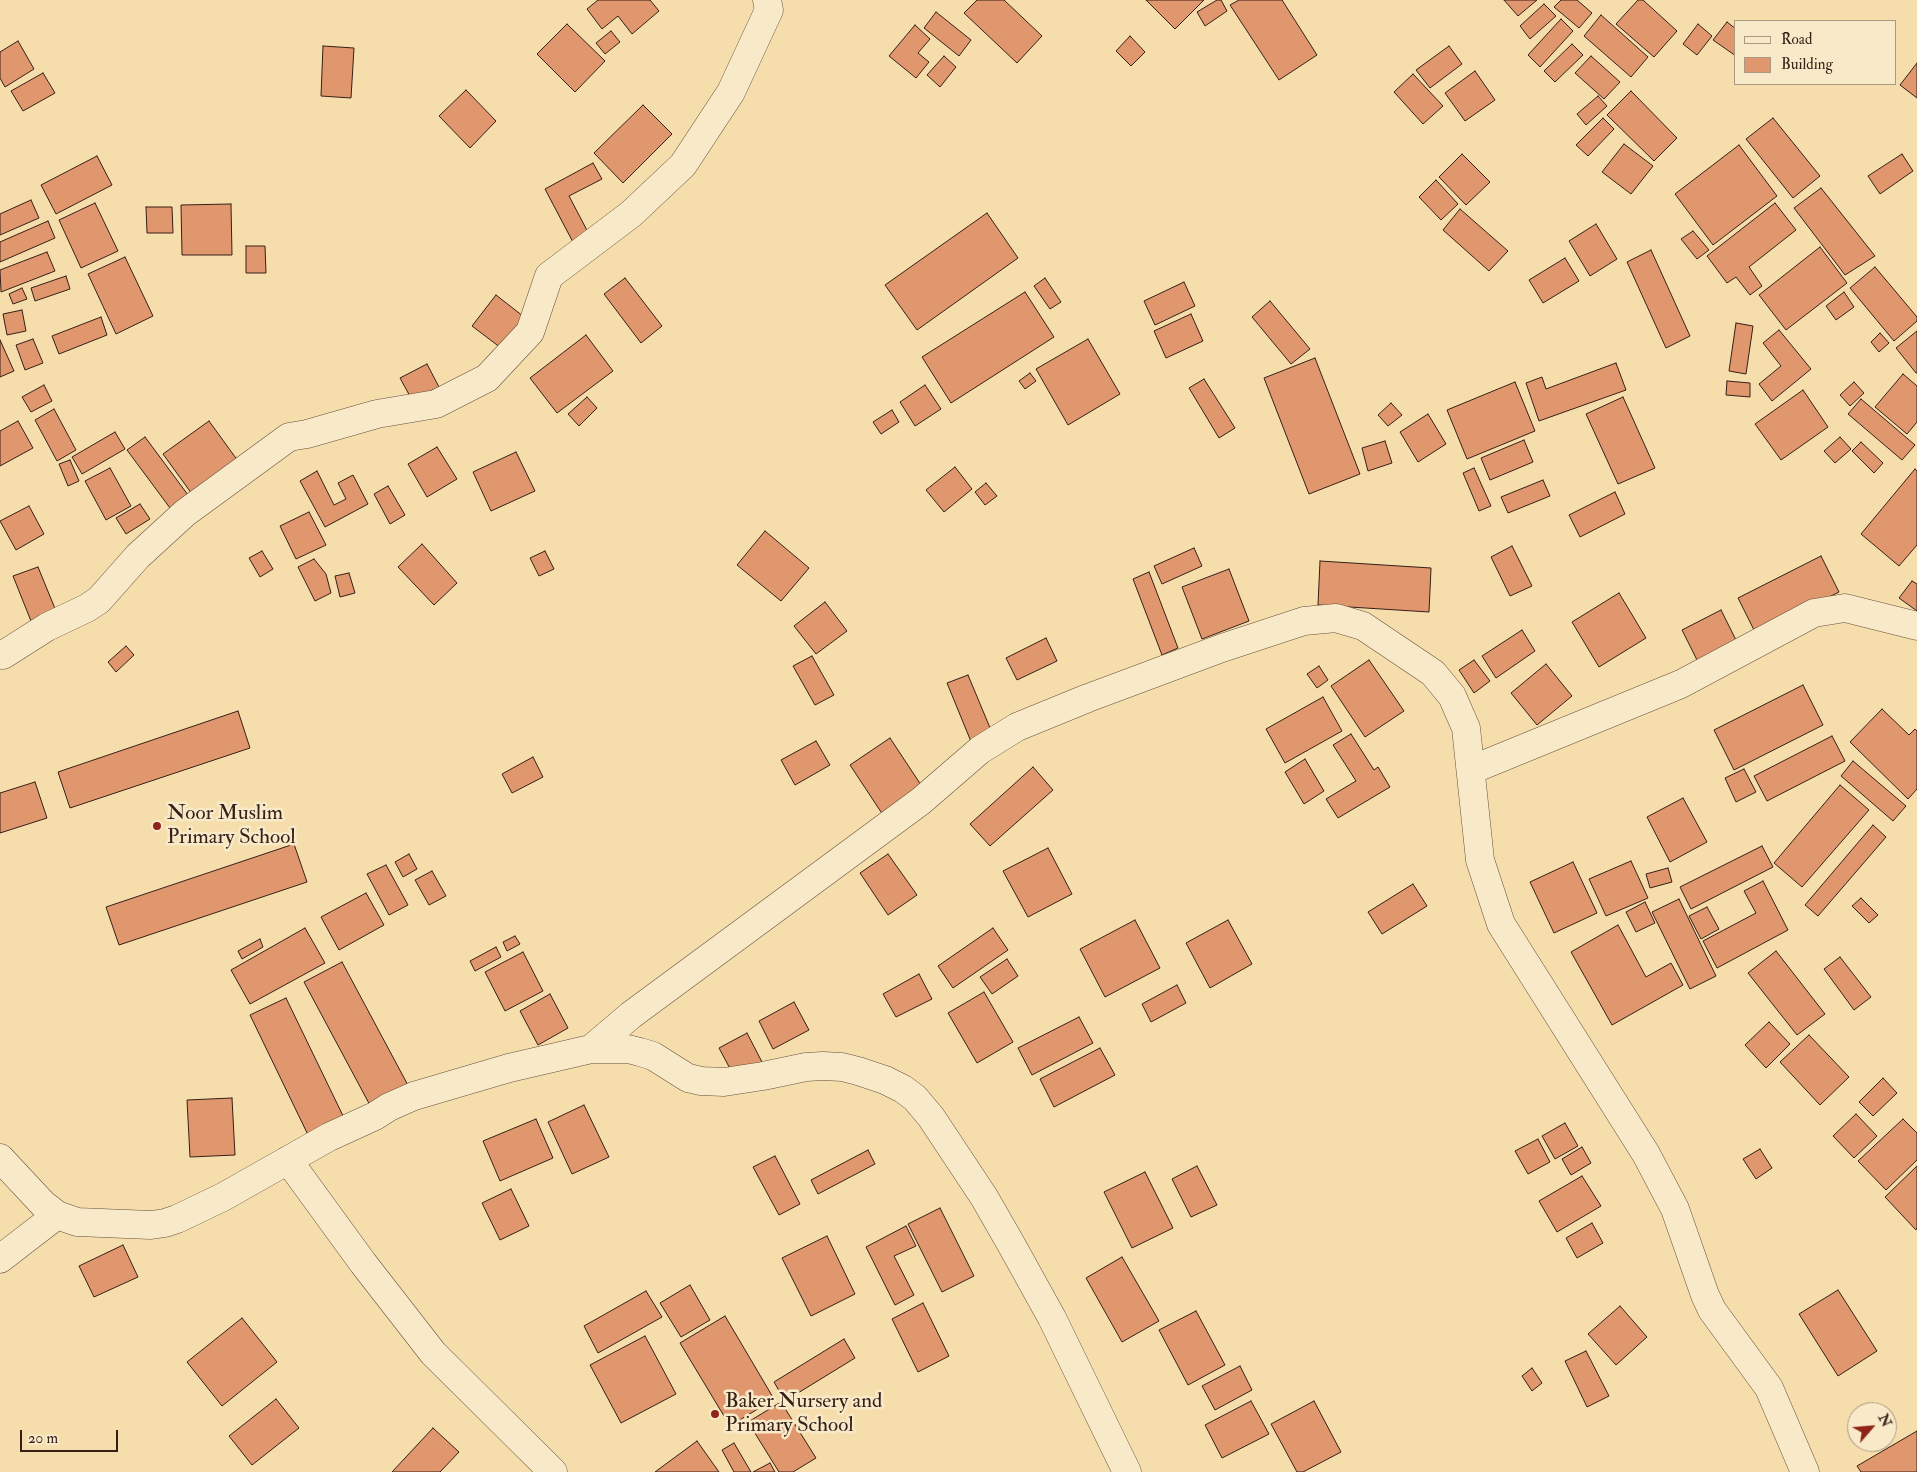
<!DOCTYPE html>
<style>
body{margin:0}
#map{position:relative;width:1917px;height:1472px;overflow:hidden;background:#f5deac;font-family:"IM FELL Double Pica",serif}
canvas{display:block}
.legend{position:absolute;left:1734px;top:20px;width:162px;height:65px;box-sizing:border-box;background:#f8eac9;border:1px solid #aa9982;margin:0;padding:6px 9px;list-style:none;font-size:15px;color:#361f17}
.legend li{display:flex;align-items:center;gap:10px;height:25px}
.legend b{width:25px;border:1px solid #aa9982}
.north{position:absolute;left:1847px;top:1402px;width:50px;height:50px;box-sizing:border-box;background:#f8eac9;border:1px solid #aa9982;border-radius:50%;rotate:63deg;font-size:14px;font-weight:700;line-height:20px;text-align:center;color:#361f17}
.north::after{content:'';display:block;margin:auto;width:18px;height:22px;background:#8f2418;clip-path:polygon(50% 0,100% 100%,50% 72%,0 100%)}
.scale{position:absolute;left:20px;top:1430px;width:98px;height:22px;box-sizing:border-box;border:2px solid #361f17;border-top:0;padding-left:6px;font-size:15px;line-height:18px;white-space:nowrap;color:#361f17;-webkit-text-stroke:4px #f8eac9;paint-order:stroke}
</style>
<div id="map">
<canvas width="1917" height="1472"></canvas>
<ul class="legend">
<li><b style="height:6px;background:#f8eac9"></b>Road</li>
<li><b style="height:14px;background:#e1976d"></b>Building</li>
</ul>
<div class="north">N</div>
<div class="scale">20 m</div>
</div>
<script>
const ctx = document.querySelector('canvas').getContext('2d');
ctx.lineJoin = 'round';
function fill(path, color) {
  ctx.fillStyle = color;
  ctx.fill(path, 'evenodd');
}
function toPath(rows) {
  const path = new Path2D();
  for (const r of rows) {
    path.moveTo(r[0], r[1]);
    for (let i = 2; i < r.length; i += 2) path.lineTo(r[i], r[i + 1]);
  }
  return path;
}
function stroke(path, color, width, dash) {
  ctx.strokeStyle = color;
  ctx.lineWidth = width;
  ctx.lineCap = dash ? 'butt' : 'round';
  ctx.setLineDash(dash || []);
  ctx.stroke(path);
}
function drawText(font, color, halo, rows, align = 'center') {
  ctx.font = font + ' "IM FELL Double Pica",serif';
  ctx.lineWidth = 5;
  ctx.setLineDash([]);
  ctx.textBaseline = 'middle';
  ctx.strokeStyle = halo;
  ctx.fillStyle = color;
  for (const [text, x, y, turn = 0] of rows) {
    ctx.save();
    ctx.translate(x, y);
    ctx.rotate((+turn || 0) * Math.PI / 180);
    ctx.textAlign = isNaN(turn) ? turn : align;
    if (halo) ctx.strokeText(text, 0, 0);
    ctx.fillText(text, 0, 0);
    ctx.restore();
  }
}
const building = toPath([
 [598,0,650,0,659,11,632,34,618,16,602,29,587,9,598,0],
 [977,0,1004,0,1042,36,1017,63,964,13,977,0],
 [1146,0,1204,0,1175,29,1146,0],
 [1217,0,1221,0,1227,11,1205,26,1197,12,1217,0],
 [1239,0,1282,0,1317,55,1279,80,1230,5,1239,0],
 [1504,0,1537,0,1518,16,1504,0],
 [1561,0,1577,0,1592,13,1579,28,1554,7,1561,0],
 [1638,0,1643,0,1677,31,1654,57,1616,24,1638,0],
 [1544,4,1556,16,1530,39,1520,26,1544,4],
 [936,12,971,40,959,56,924,28,936,12],
 [1601,15,1648,57,1631,77,1584,36,1601,15],
 [1561,19,1573,31,1540,67,1528,55,1561,19],
 [1727,22,1736,29,1736,56,1713,40,1727,22],
 [567,24,605,61,575,92,537,54,567,24],
 [1698,24,1712,36,1697,55,1683,44,1698,24],
 [915,25,930,39,918,53,929,62,916,78,889,56,915,25],
 [611,31,620,42,605,54,596,43,611,31],
 [1130,36,1145,52,1131,66,1116,51,1130,36],
 [18,41,34,69,5,87,0,78,0,52,18,41],
 [1572,44,1583,55,1555,82,1544,71,1572,44],
 [323,46,354,48,351,98,321,96,323,46],
 [1449,46,1462,64,1430,88,1416,70,1449,46],
 [944,56,956,67,940,87,927,75,944,56],
 [1591,56,1620,82,1604,99,1575,73,1591,56],
 [1917,63,1917,98,1900,85,1917,63],
 [1475,71,1495,100,1465,121,1445,93,1475,71],
 [43,73,55,93,23,111,11,91,43,73],
 [1413,74,1443,106,1423,124,1394,92,1413,74],
 [466,90,496,121,470,148,439,116,466,90],
 [1631,91,1677,138,1654,161,1607,115,1631,91],
 [1598,96,1607,106,1586,125,1577,114,1598,96],
 [643,105,672,134,623,183,594,153,643,105],
 [1603,118,1614,129,1588,156,1576,145,1603,118],
 [1773,118,1820,176,1793,198,1746,139,1773,118],
 [1624,144,1653,166,1631,194,1602,172,1624,144],
 [1739,145,1777,196,1713,245,1675,194,1739,145],
 [1462,154,1490,182,1466,205,1439,177,1462,154],
 [1902,154,1913,171,1880,194,1868,176,1902,154],
 [97,156,112,185,56,214,41,185,97,156],
 [593,163,602,179,569,196,591,238,575,246,545,189,593,163],
 [1436,180,1458,204,1441,220,1419,197,1436,180],
 [1821,188,1875,256,1845,275,1794,208,1821,188],
 [31,200,39,218,0,235,0,214,31,200],
 [95,203,118,251,81,268,59,220,95,203],
 [1775,203,1796,230,1749,267,1762,286,1750,295,1736,277,1727,283,1707,256,1775,203],
 [231,204,232,255,182,255,181,205,231,204],
 [146,207,172,207,173,233,147,233,146,207],
 [1460,209,1508,251,1489,271,1443,230,1460,209],
 [987,213,1018,258,917,330,885,285,987,213],
 [48,221,55,238,0,262,0,242,48,221],
 [1596,224,1617,259,1590,276,1569,241,1596,224],
 [1693,231,1709,250,1697,259,1681,239,1693,231],
 [246,246,265,246,266,273,246,273,246,246],
 [1820,247,1847,283,1786,330,1759,295,1820,247],
 [1651,250,1690,336,1666,348,1627,262,1651,250],
 [47,252,55,271,1,292,0,270,47,252],
 [125,257,153,316,116,334,88,274,125,257],
 [1565,258,1579,281,1543,303,1529,280,1565,258],
 [1875,267,1917,317,1917,321,1894,341,1850,288,1875,267],
 [66,276,70,289,35,301,31,288,66,276],
 [625,278,662,326,641,343,604,294,625,278],
 [1045,278,1061,302,1050,309,1034,286,1045,278],
 [1184,282,1195,306,1155,325,1144,301,1184,282],
 [22,288,27,299,13,304,9,294,22,288],
 [1025,292,1054,337,951,403,922,357,1025,292],
 [1844,292,1854,307,1836,320,1826,306,1844,292],
 [496,295,528,320,505,351,472,326,496,295],
 [1270,301,1310,349,1291,364,1252,317,1270,301],
 [22,310,26,331,7,335,3,314,22,310],
 [1191,314,1203,341,1166,358,1154,331,1191,314],
 [101,317,107,335,59,354,52,336,101,317],
 [1736,323,1753,326,1746,374,1729,371,1736,323],
 [1779,330,1811,369,1772,401,1759,384,1781,366,1763,343,1779,330],
 [1917,331,1917,373,1916,373,1896,348,1917,331],
 [1880,333,1889,343,1879,352,1871,342,1880,333],
 [586,335,613,371,557,413,530,378,586,335],
 [33,339,43,363,25,370,16,345,33,339],
 [1088,339,1120,394,1068,425,1036,369,1088,339],
 [0,340,14,371,0,377,0,340],
 [1315,358,1360,474,1309,494,1264,378,1315,358],
 [1616,363,1626,390,1539,421,1526,383,1542,377,1546,389,1616,363],
 [427,364,439,387,412,400,400,378,427,364],
 [1030,373,1036,381,1025,389,1019,381,1030,373],
 [1903,374,1917,386,1917,422,1907,434,1875,407,1903,374],
 [1204,379,1235,428,1219,438,1189,388,1204,379],
 [1727,381,1750,383,1750,397,1726,395,1727,381],
 [1515,382,1535,431,1467,459,1447,410,1515,382],
 [1854,382,1864,393,1850,406,1840,395,1854,382],
 [44,385,52,401,31,412,22,397,44,385],
 [925,385,941,409,915,426,900,402,925,385],
 [1803,390,1828,427,1781,460,1755,424,1803,390],
 [587,397,597,408,579,426,568,414,587,397],
 [1623,397,1655,468,1618,484,1586,414,1623,397],
 [1861,399,1915,445,1902,460,1848,414,1861,399],
 [1391,403,1402,415,1388,426,1378,415,1391,403],
 [54,409,76,450,57,461,35,420,54,409],
 [892,410,899,422,881,434,873,422,892,410],
 [1428,414,1446,444,1418,462,1400,432,1428,414],
 [18,421,33,448,0,466,0,431,18,421],
 [209,421,238,461,192,494,163,454,209,421],
 [115,432,125,449,82,474,72,457,115,432],
 [145,437,191,499,173,512,127,450,145,437],
 [1840,437,1851,449,1835,463,1824,451,1840,437],
 [1524,440,1533,462,1490,480,1481,458,1524,440],
 [1385,441,1392,463,1368,471,1362,448,1385,441],
 [1861,442,1883,463,1874,473,1852,451,1861,442],
 [437,447,457,479,427,497,408,464,437,447],
 [516,452,535,491,491,511,473,472,516,452],
 [70,460,79,481,68,486,59,464,70,460],
 [955,467,972,489,944,512,926,490,955,467],
 [110,468,131,506,106,520,85,481,110,468],
 [1474,468,1491,506,1479,511,1463,473,1474,468],
 [1915,469,1917,471,1917,545,1899,566,1861,534,1915,469],
 [317,471,334,505,346,499,338,483,353,475,368,504,325,527,300,481,317,471],
 [1543,480,1550,496,1508,513,1501,497,1543,480],
 [986,483,997,496,985,505,975,492,986,483],
 [388,486,405,515,390,524,374,494,388,486],
 [1615,492,1625,514,1580,537,1569,515,1615,492],
 [140,504,150,519,126,534,116,518,140,504],
 [29,506,44,534,16,550,0,521,29,506],
 [309,512,326,545,296,559,280,526,309,512],
 [765,531,809,568,781,601,737,565,765,531],
 [422,544,457,583,434,605,398,567,422,544],
 [1512,546,1532,586,1510,596,1491,557,1512,546],
 [1194,548,1202,566,1162,584,1154,566,1194,548],
 [262,551,273,569,260,577,249,558,262,551],
 [545,551,554,569,539,576,530,558,545,551],
 [1821,556,1839,592,1756,634,1738,598,1821,556],
 [314,559,326,574,331,593,315,601,298,567,314,559],
 [1320,561,1431,568,1429,612,1318,605,1320,561],
 [38,567,56,611,31,621,13,576,38,567],
 [1229,569,1249,621,1202,639,1182,587,1229,569],
 [1149,572,1178,648,1162,655,1133,579,1149,572],
 [349,573,355,593,340,597,335,576,349,573],
 [1912,581,1917,584,1917,611,1899,598,1912,581],
 [1619,593,1646,638,1599,667,1572,622,1619,593],
 [825,602,847,631,816,654,794,626,825,602],
 [1721,610,1740,648,1701,668,1682,630,1721,610],
 [1522,630,1535,651,1496,678,1482,656,1522,630],
 [1046,638,1057,661,1017,680,1006,658,1046,638],
 [126,646,134,655,116,672,108,662,126,646],
 [812,656,834,695,815,705,793,666,812,656],
 [1369,660,1404,711,1365,737,1331,686,1369,660],
 [1474,660,1490,681,1474,693,1459,670,1474,660],
 [1546,664,1572,696,1537,725,1511,693,1546,664],
 [1319,666,1328,680,1317,688,1307,674,1319,666],
 [968,675,993,735,972,744,947,683,968,675],
 [1803,685,1823,725,1734,770,1714,730,1803,685],
 [1323,697,1342,731,1285,763,1266,729,1323,697],
 [1882,709,1909,735,1915,729,1917,731,1917,789,1908,799,1850,742,1882,709],
 [238,711,250,748,70,808,58,772,238,711],
 [1351,734,1374,770,1378,767,1390,787,1338,818,1326,799,1356,781,1333,745,1351,734],
 [1832,736,1845,761,1767,801,1754,776,1832,736],
 [890,738,923,788,883,815,850,765,890,738],
 [816,741,830,765,795,785,781,760,816,741],
 [533,757,543,777,512,793,502,774,533,757],
 [1305,759,1324,791,1304,804,1285,772,1305,759],
 [1853,761,1906,806,1893,821,1841,776,1853,761],
 [1033,767,1053,790,990,846,970,824,1033,767],
 [1744,769,1756,792,1736,802,1725,778,1744,769],
 [35,782,47,818,0,833,0,793,35,782],
 [1840,785,1869,810,1802,887,1774,863,1840,785],
 [1683,798,1707,842,1670,862,1647,817,1683,798],
 [1873,825,1886,837,1818,916,1805,905,1873,825],
 [294,844,307,882,119,945,106,907,294,844],
 [1762,846,1773,867,1691,909,1680,887,1762,846],
 [1048,848,1072,894,1028,917,1003,871,1048,848],
 [409,854,417,869,403,877,395,862,409,854],
 [888,854,917,895,888,915,860,873,888,854],
 [1631,861,1648,898,1606,916,1589,879,1631,861],
 [1573,862,1597,913,1554,933,1530,882,1573,862],
 [386,865,408,905,389,915,367,874,386,865],
 [1668,868,1672,882,1650,888,1646,874,1668,868],
 [432,871,446,896,429,905,415,880,432,871],
 [1763,881,1788,930,1717,968,1703,941,1756,913,1744,891,1763,881],
 [1413,884,1427,906,1382,934,1368,912,1413,884],
 [366,893,384,925,339,950,321,917,366,893],
 [1861,898,1878,915,1869,923,1852,906,1861,898],
 [1679,899,1716,976,1690,989,1652,912,1679,899],
 [1645,902,1655,923,1636,932,1626,912,1645,902],
 [1707,907,1719,929,1701,939,1689,916,1707,907],
 [1135,920,1160,968,1105,997,1080,949,1135,920],
 [1228,920,1252,964,1210,988,1186,943,1228,920],
 [1618,925,1646,977,1671,963,1683,985,1612,1025,1571,952,1618,925],
 [305,928,325,963,250,1004,231,970,305,928],
 [993,928,1008,950,953,988,938,966,993,928],
 [515,936,520,944,507,951,503,942,515,936],
 [260,939,263,947,242,959,238,951,260,939],
 [496,947,501,957,475,971,470,961,496,947],
 [1776,951,1825,1014,1797,1035,1748,973,1776,951],
 [523,952,543,991,505,1011,485,972,523,952],
 [1840,957,1871,997,1854,1010,1824,969,1840,957],
 [1007,959,1018,976,992,994,980,977,1007,959],
 [342,962,410,1089,372,1109,304,982,342,962],
 [919,974,932,999,896,1017,883,994,919,974],
 [1177,985,1186,1003,1151,1022,1142,1004,1177,985],
 [984,992,1013,1042,977,1063,948,1013,984,992],
 [550,994,568,1028,538,1045,520,1011,550,994],
 [286,998,346,1122,310,1139,250,1015,286,998],
 [794,1002,809,1030,773,1049,759,1021,794,1002],
 [1079,1017,1093,1043,1032,1075,1018,1048,1079,1017],
 [1769,1022,1790,1044,1766,1068,1745,1045,1769,1022],
 [747,1033,763,1064,735,1078,719,1048,747,1033],
 [1809,1035,1849,1077,1820,1105,1780,1062,1809,1035],
 [1100,1048,1115,1075,1054,1107,1040,1079,1100,1048],
 [1883,1078,1897,1093,1873,1116,1859,1102,1883,1078],
 [232,1098,235,1155,190,1157,187,1100,232,1098],
 [584,1105,609,1157,572,1174,548,1122,584,1105],
 [1856,1114,1877,1136,1854,1158,1833,1136,1856,1114],
 [536,1119,553,1158,500,1181,483,1141,536,1119],
 [1903,1119,1917,1133,1917,1160,1886,1190,1858,1161,1903,1119],
 [1565,1123,1578,1146,1555,1159,1542,1136,1565,1123],
 [1538,1139,1550,1162,1528,1174,1515,1151,1538,1139],
 [1582,1147,1591,1163,1571,1175,1562,1159,1582,1147],
 [1760,1149,1772,1168,1756,1179,1743,1159,1760,1149],
 [868,1150,875,1164,818,1194,811,1180,868,1150],
 [775,1156,800,1204,779,1215,753,1167,775,1156],
 [1197,1166,1217,1205,1191,1217,1172,1179,1197,1166],
 [1917,1166,1917,1228,1916,1230,1885,1197,1917,1166],
 [1145,1172,1173,1228,1132,1248,1104,1192,1145,1172],
 [1582,1176,1601,1206,1557,1232,1539,1201,1582,1176],
 [511,1189,529,1226,500,1240,482,1203,511,1189],
 [940,1208,974,1276,942,1292,908,1224,940,1208],
 [1592,1223,1603,1243,1577,1258,1566,1238,1592,1223],
 [906,1226,916,1246,894,1256,914,1295,895,1305,866,1247,906,1226],
 [827,1236,855,1294,811,1316,782,1258,827,1236],
 [123,1245,138,1277,94,1297,79,1266,123,1245],
 [1122,1257,1159,1321,1122,1342,1086,1278,1122,1257],
 [690,1285,710,1320,681,1337,660,1303,690,1285],
 [1838,1290,1877,1351,1838,1376,1799,1314,1838,1290],
 [646,1291,662,1317,598,1353,584,1326,646,1291],
 [923,1303,949,1356,918,1372,892,1319,923,1303],
 [1620,1306,1647,1337,1616,1365,1588,1334,1620,1306],
 [1196,1311,1225,1365,1188,1385,1159,1330,1196,1311],
 [725,1316,774,1399,730,1426,680,1343,725,1316],
 [242,1318,277,1362,222,1406,187,1362,242,1318],
 [645,1336,676,1394,621,1423,590,1365,645,1336],
 [844,1339,855,1358,785,1401,774,1382,844,1339],
 [1586,1351,1609,1396,1587,1407,1565,1361,1586,1351],
 [1240,1366,1252,1390,1215,1410,1202,1386,1240,1366],
 [1532,1368,1542,1383,1532,1391,1522,1376,1532,1368],
 [276,1399,299,1428,252,1465,229,1436,276,1399],
 [1251,1401,1269,1434,1222,1458,1205,1425,1251,1401],
 [1314,1401,1341,1452,1303,1472,1297,1472,1271,1424,1314,1401],
 [781,1402,816,1458,793,1472,779,1472,748,1422,781,1402],
 [433,1428,459,1452,440,1472,392,1472,433,1428],
 [1917,1431,1917,1472,1861,1472,1857,1466,1917,1431],
 [697,1441,719,1472,655,1472,697,1441],
 [734,1443,751,1472,734,1472,722,1450,734,1443],
 [770,1463,775,1472,753,1472,770,1463]
]);
fill(building, '#e1976d');
stroke(building, '#361f17', 1);
const minor = toPath([
 [3,655,47,627,87,608,99,600,138,556,185,513,289,437,307,434,377,414,436,404,487,378,530,332,549,276,631,214,683,165,731,92,769,10,767,0],
 [1471,770,1681,684,1814,613,1845,608,1917,626],
 [591,1049,631,1015,921,801,980,750,1017,727,1088,698,1222,648,1304,621,1336,618,1363,626,1433,673,1452,696,1466,728,1480,860,1501,924,1646,1154,1675,1209,1705,1295,1712,1310,1769,1388,1805,1472],
 [0,1158,43,1204,57,1215,77,1222,151,1225,165,1223,177,1219,223,1197,329,1137,375,1116,389,1107,414,1096,509,1068,591,1049,628,1049,640,1052,653,1056,688,1078,701,1081,724,1082,763,1076,806,1067,823,1066,842,1067,858,1071,885,1080,903,1089,915,1098,931,1117,984,1197,1011,1244,1052,1318,1127,1472],
 [288,1160,363,1263,433,1353,553,1472],
 [0,1259,57,1215]
]);
stroke(minor, '#664f3c', 29);
stroke(minor, '#f8eac9', 28);
for (const [x, y, r, color] of [
 [157,826,5,"#8f2418"],
 [715,1414,5,"#8f2418"]
]) {
  const dot = new Path2D();
  dot.arc(x, y, r, 0, 2 * Math.PI);
  ctx.fillStyle = color;
  ctx.fill(dot);
  stroke(dot, '#f8eac9', 2);
}
drawText('21px', '#361f17', '#f8eac9', [
 ["Noor Muslim",167,814],
 ["Primary School",167,838],
 ["Baker Nursery and",725,1402],
 ["Primary School",725,1426]
], 'left');
</script>
